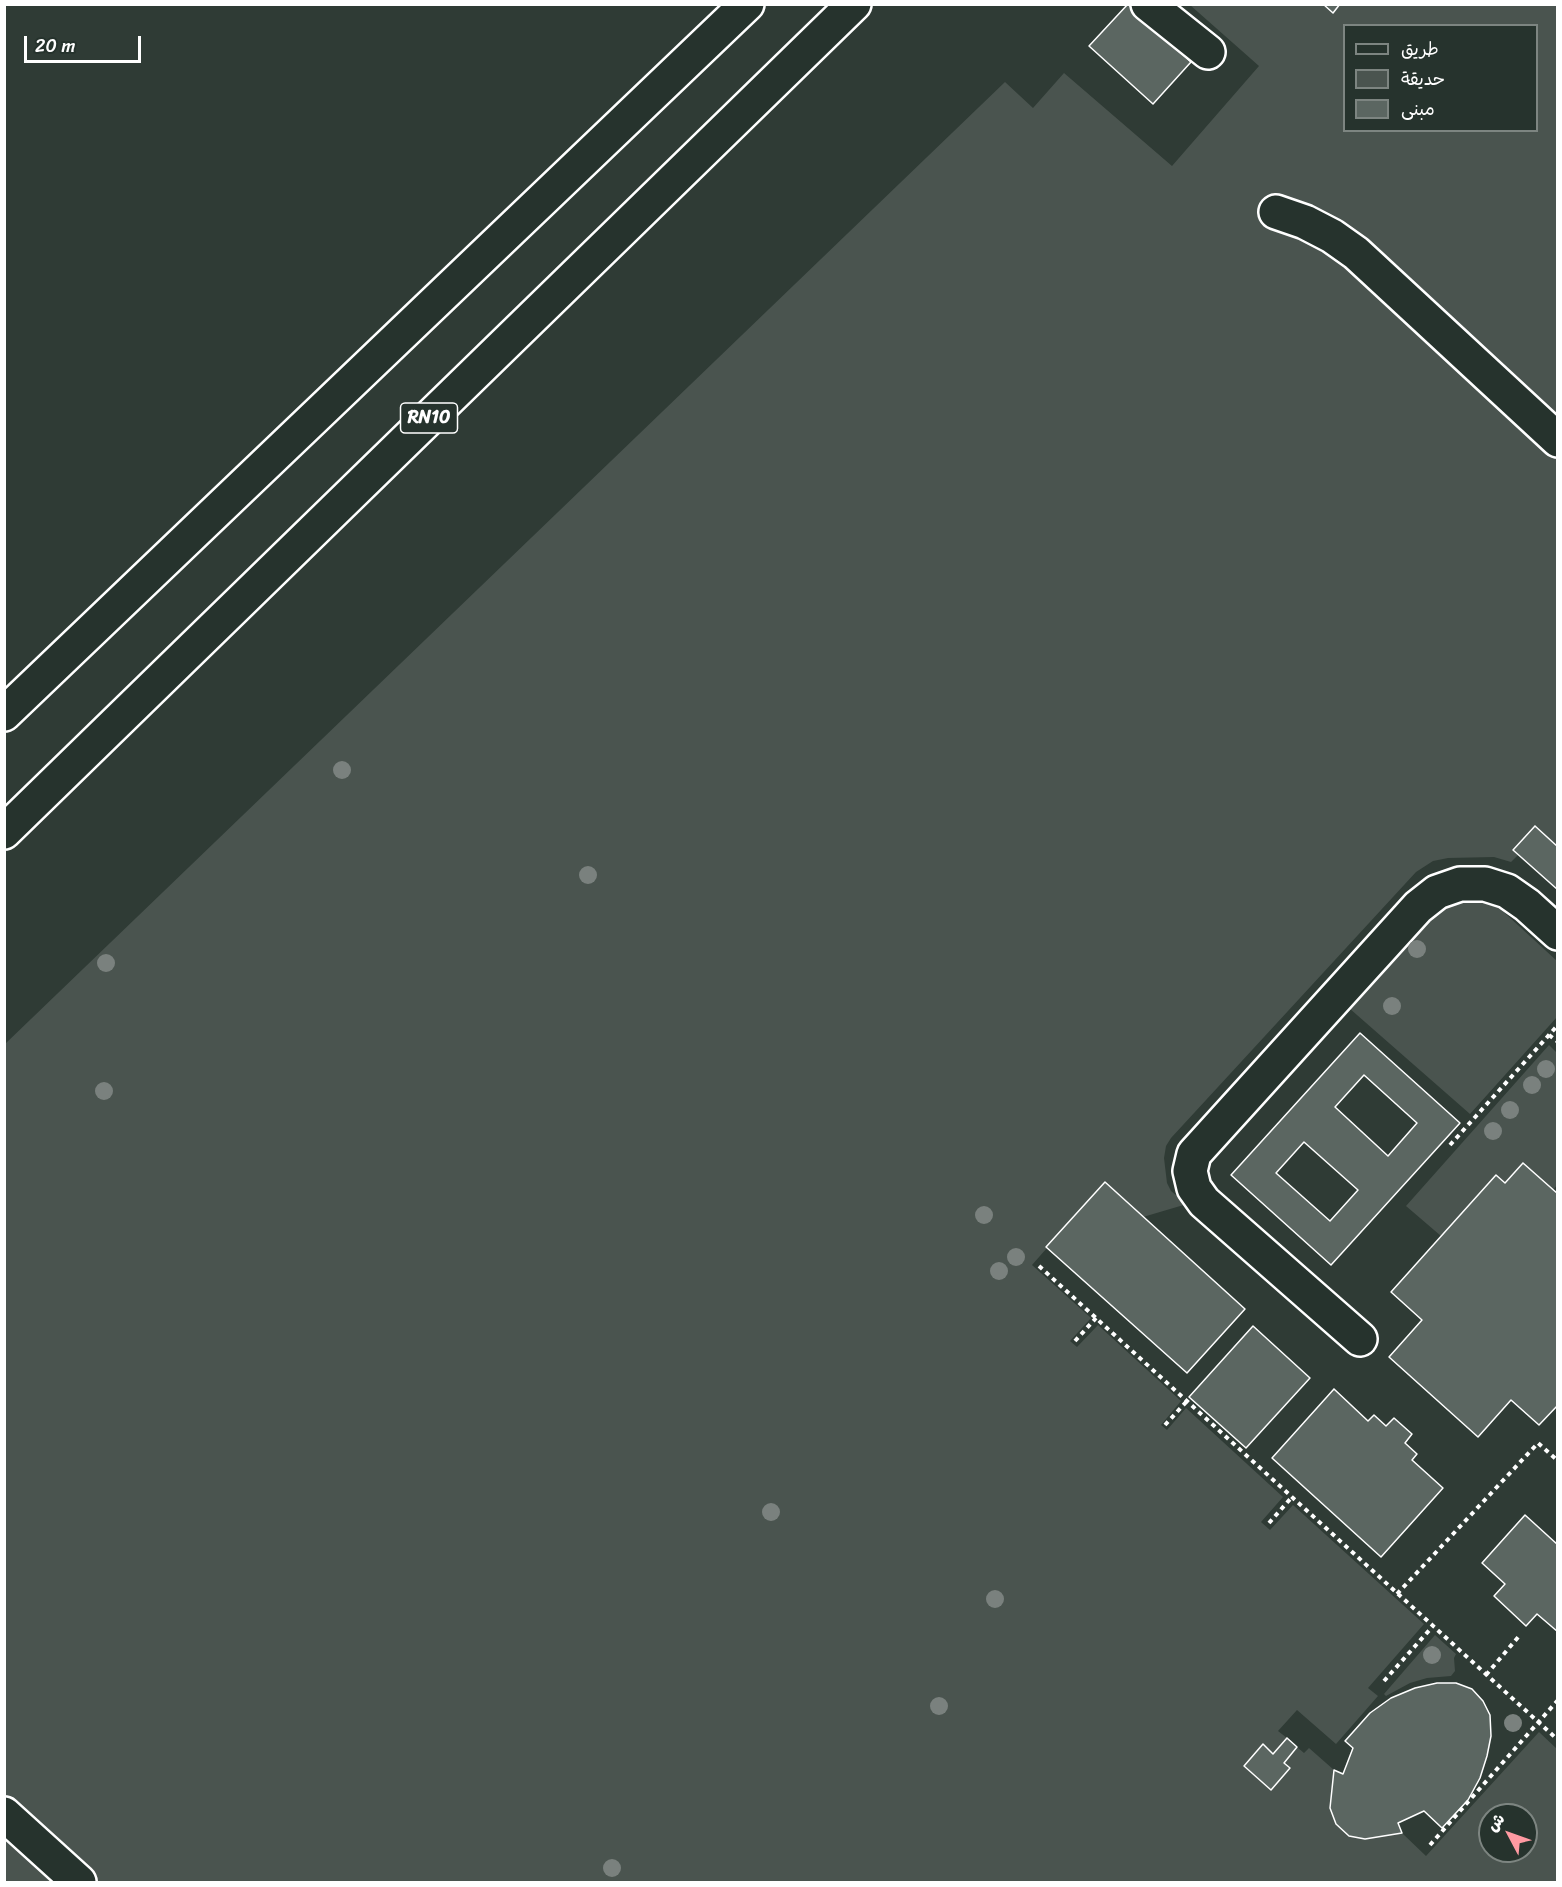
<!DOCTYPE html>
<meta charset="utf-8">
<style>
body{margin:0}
#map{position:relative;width:1562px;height:1887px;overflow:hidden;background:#2f3b35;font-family:Sriracha,"Playpen Sans Arabic",sans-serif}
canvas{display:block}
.frame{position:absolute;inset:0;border:6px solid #fff;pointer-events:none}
.legend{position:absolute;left:1343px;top:24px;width:195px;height:108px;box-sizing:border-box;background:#26332d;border:2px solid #7d8581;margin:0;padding:8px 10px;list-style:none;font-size:18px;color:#fff}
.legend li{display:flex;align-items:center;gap:12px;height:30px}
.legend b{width:30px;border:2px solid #7d8581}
.north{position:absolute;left:1478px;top:1803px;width:60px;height:60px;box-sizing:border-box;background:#26332d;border:2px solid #7d8581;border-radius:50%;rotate:311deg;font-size:16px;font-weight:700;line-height:24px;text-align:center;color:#fff}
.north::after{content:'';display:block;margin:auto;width:21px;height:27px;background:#ff9aa2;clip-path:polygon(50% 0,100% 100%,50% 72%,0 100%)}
.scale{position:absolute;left:24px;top:36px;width:117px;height:27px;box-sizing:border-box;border:3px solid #fff;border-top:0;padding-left:8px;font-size:18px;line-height:21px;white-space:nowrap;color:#fff;-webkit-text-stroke:4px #26332d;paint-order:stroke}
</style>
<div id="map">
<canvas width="1562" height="1887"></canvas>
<div class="frame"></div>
<ul class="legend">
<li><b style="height:8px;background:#26332d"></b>طريق</li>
<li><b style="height:16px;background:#4a544f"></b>حديقة</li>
<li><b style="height:16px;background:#5b6661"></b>مبنى</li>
</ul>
<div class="north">ش</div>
<div class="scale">20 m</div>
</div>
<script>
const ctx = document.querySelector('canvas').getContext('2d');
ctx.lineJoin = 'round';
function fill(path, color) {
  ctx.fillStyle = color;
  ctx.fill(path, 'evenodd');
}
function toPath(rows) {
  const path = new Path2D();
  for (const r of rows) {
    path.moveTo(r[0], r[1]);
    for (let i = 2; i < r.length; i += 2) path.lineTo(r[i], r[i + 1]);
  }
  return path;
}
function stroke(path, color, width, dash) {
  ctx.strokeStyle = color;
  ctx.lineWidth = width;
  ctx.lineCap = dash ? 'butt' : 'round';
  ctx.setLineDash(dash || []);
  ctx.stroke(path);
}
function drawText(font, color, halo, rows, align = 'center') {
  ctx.font = font + ' Sriracha,sans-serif';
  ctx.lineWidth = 5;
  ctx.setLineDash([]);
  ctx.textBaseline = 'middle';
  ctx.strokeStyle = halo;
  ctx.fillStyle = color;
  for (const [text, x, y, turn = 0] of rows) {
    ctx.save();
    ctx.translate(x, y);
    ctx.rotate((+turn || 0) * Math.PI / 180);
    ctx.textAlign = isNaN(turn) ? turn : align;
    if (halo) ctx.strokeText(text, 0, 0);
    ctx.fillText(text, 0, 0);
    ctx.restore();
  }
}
fill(toPath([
 [1190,5,1557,5,1557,847,1535,826,1513,850,1518,855,1511,862,1494,857,1448,858,1433,861,1416,872,1171,1138,1166,1146,1164,1158,1167,1183,1171,1191,1187,1204,1143,1217,1105,1182,1032,1265,1091,1318,1070,1341,1077,1347,1098,1325,1181,1401,1161,1425,1167,1430,1186,1408,1283,1497,1261,1522,1270,1530,1293,1505,1424,1624,1368,1688,1378,1696,1336,1744,1297,1710,1278,1731,1287,1738,1273,1754,1263,1744,1244,1767,1271,1790,1290,1768,1284,1763,1297,1747,1304,1753,1309,1748,1334,1770,1330,1808,1336,1824,1349,1835,1365,1839,1402,1833,1426,1856,1539,1732,1557,1749,1557,1882,5,1882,5,1044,1005,82,1033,108,1064,73,1172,166,1259,66],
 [1344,26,1536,26,1536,130,1344,130],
 [1490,1815,1526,1815,1526,1851,1490,1851],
 [1472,897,1495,904,1557,961,1557,1017,1470,1114,1349,1008,1439,910,1451,903],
 [1549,1045,1557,1053,1558,1184,1553,1190,1505,1183,1441,1236,1406,1206],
 [1435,1635,1456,1654,1454,1658,1455,1671,1451,1676,1427,1678,1410,1683,1386,1696,1384,1694]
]), '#4a544f');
const building = toPath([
 [1128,4,1191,62,1153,104,1089,46,1128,4],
 [1323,4,1340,4,1333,13,1323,4],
 [1535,826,1558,847,1558,890,1513,850,1535,826],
 [1360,1033,1460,1123,1331,1265,1231,1175,1360,1033],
 [1364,1075,1417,1123,1388,1156,1335,1107,1364,1075],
 [1304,1142,1358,1190,1330,1221,1276,1173,1304,1142],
 [1523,1163,1558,1194,1558,1405,1539,1425,1511,1400,1478,1437,1389,1357,1422,1320,1391,1292,1496,1175,1505,1183,1523,1163],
 [1105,1182,1245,1309,1187,1373,1046,1247,1105,1182],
 [1253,1326,1310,1378,1246,1448,1189,1397,1253,1326],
 [1334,1389,1368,1421,1374,1415,1386,1426,1394,1418,1412,1434,1405,1443,1417,1454,1412,1460,1443,1488,1381,1557,1272,1458,1334,1389],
 [1525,1515,1558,1545,1558,1632,1537,1614,1526,1626,1494,1596,1505,1584,1482,1563,1525,1515],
 [1437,1683,1456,1683,1472,1689,1483,1701,1490,1715,1491,1736,1487,1756,1480,1778,1468,1800,1442,1828,1424,1811,1398,1823,1402,1833,1365,1839,1349,1836,1336,1824,1330,1808,1334,1770,1343,1774,1353,1748,1345,1741,1370,1713,1391,1698,1415,1688,1437,1683],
 [1287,1738,1297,1747,1284,1763,1290,1768,1271,1790,1244,1766,1263,1744,1273,1754,1287,1738]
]);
fill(building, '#5b6661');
stroke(building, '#fff', 1.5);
const minor = toPath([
 [1148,4,1208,52],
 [1276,212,1305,222,1332,236,1356,253,1558,440],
 [1360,1339,1204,1202,1194,1188,1190,1171,1194,1154,1418,907,1437,892,1460,884,1485,884,1507,891,1527,905,1558,933],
 [4,1814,79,1882]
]);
const highway = toPath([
 [4,714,747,4],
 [4,832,854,4]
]);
stroke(minor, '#fff', 38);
stroke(highway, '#fff', 38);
stroke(toPath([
 [1549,1035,1558,1042],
 [1450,1145,1558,1025],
 [1039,1266,1558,1740],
 [1075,1341,1096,1318],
 [1165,1425,1187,1401],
 [1269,1523,1292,1497],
 [1397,1594,1538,1443,1558,1461],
 [1486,1675,1520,1635],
 [1384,1681,1433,1626],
 [1430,1845,1558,1700]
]), '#fff', 4, [4.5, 4.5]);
stroke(minor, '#26332d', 33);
stroke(highway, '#26332d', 33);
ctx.fillStyle = '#7a817e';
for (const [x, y] of [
 [342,770],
 [588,875],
 [1417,949],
 [106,963],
 [1392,1006],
 [1546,1069],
 [1532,1085],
 [104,1091],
 [1510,1110],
 [1493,1131],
 [984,1215],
 [1016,1257],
 [999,1271],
 [771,1512],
 [995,1599],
 [1432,1655],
 [939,1706],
 [1513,1723],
 [612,1868]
]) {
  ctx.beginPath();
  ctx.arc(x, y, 9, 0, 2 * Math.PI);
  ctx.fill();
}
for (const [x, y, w] of [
 [429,418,57]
]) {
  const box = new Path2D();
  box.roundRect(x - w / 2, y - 15, w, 30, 4.5);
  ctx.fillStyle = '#26332d';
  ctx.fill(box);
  stroke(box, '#fff', 1.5);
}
drawText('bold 18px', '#fff', null, [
 ["RN10",429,418]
]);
</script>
